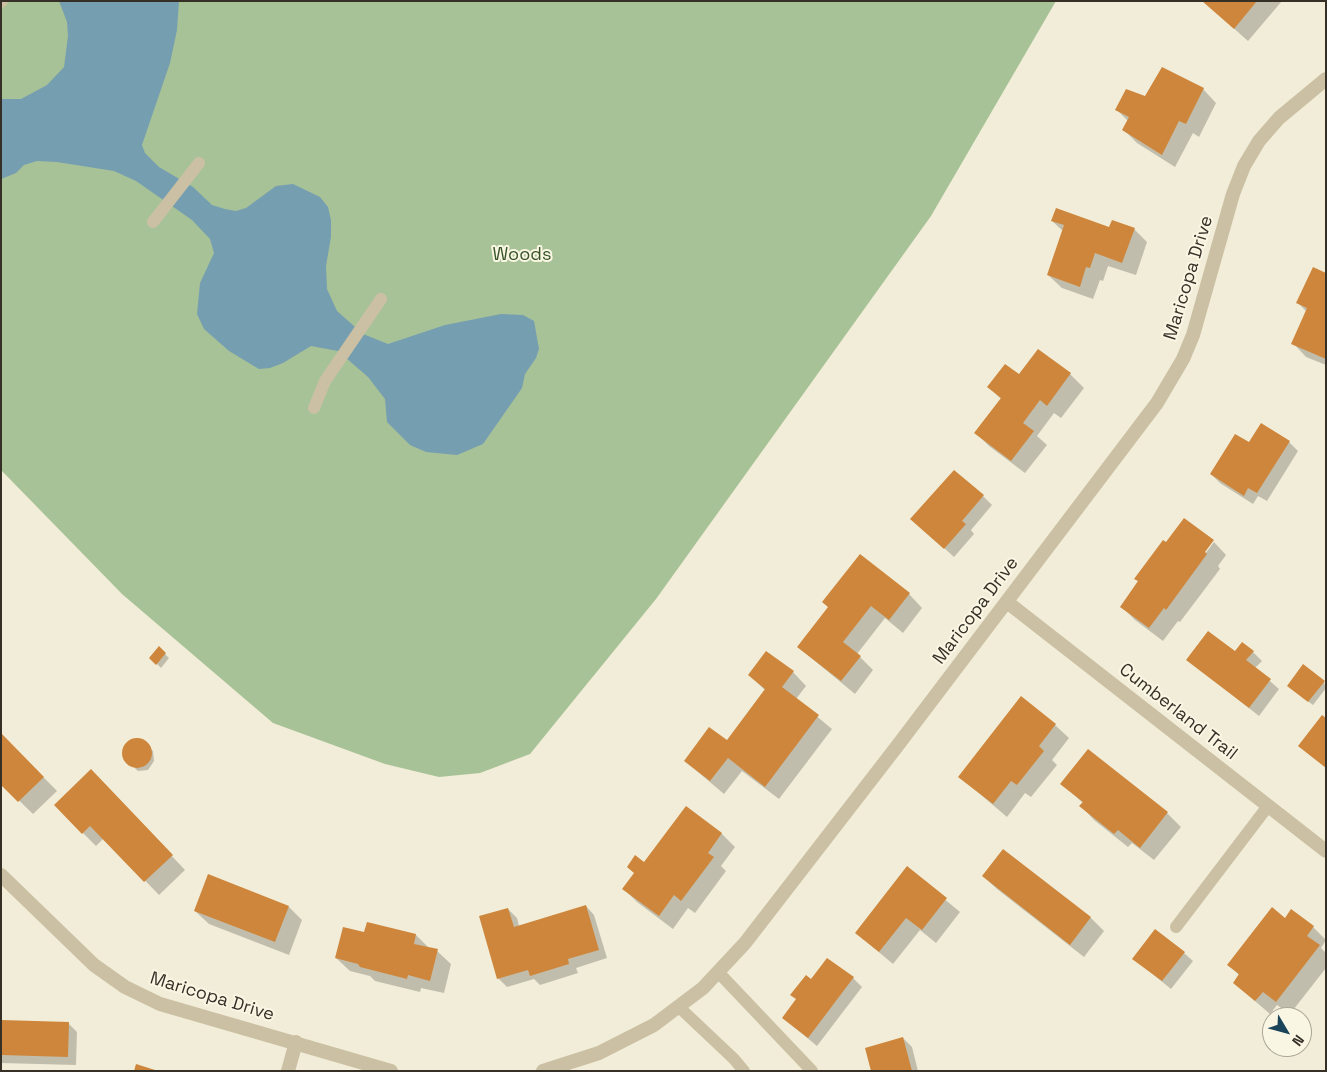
<!DOCTYPE html>
<style>
body{margin:0}
#map{position:relative;width:1327px;height:1072px;overflow:hidden;background:#f2edd8;font-family:"Space Grotesk",sans-serif}
canvas{display:block}
.frame{position:absolute;inset:0;border:2px solid #352f26;pointer-events:none}
.north{position:absolute;left:1262px;top:1007px;width:50px;height:50px;box-sizing:border-box;background:#faf6e4;border:1px solid #aba698;border-radius:50%;rotate:127deg;font-size:14px;font-weight:700;line-height:20px;text-align:center;color:#352f26}
.north::after{content:'';display:block;margin:auto;width:18px;height:22px;background:#194459;clip-path:polygon(50% 0,100% 100%,50% 72%,0 100%)}
</style>
<div id="map">
<canvas width="1327" height="1072"></canvas>
<div class="frame"></div>
<div class="north">N</div>
</div>
<script>
const ctx = document.querySelector('canvas').getContext('2d');
ctx.lineJoin = 'round';
function fill(path, color) {
  ctx.fillStyle = color;
  ctx.fill(path, 'evenodd');
}
function toPath(rows) {
  const path = new Path2D();
  for (const r of rows) {
    if (r.length === 3) {
      path.moveTo(r[0] + r[2], r[1]);
      path.arc(r[0], r[1], r[2], 0, 2 * Math.PI);
      continue;
    }
    path.moveTo(r[0], r[1]);
    for (let i = 2; i < r.length; i += 2) path.lineTo(r[i], r[i + 1]);
  }
  return path;
}
function stroke(path, color, width, dash) {
  ctx.strokeStyle = color;
  ctx.lineWidth = width;
  ctx.lineCap = dash ? 'butt' : 'round';
  ctx.setLineDash(dash || []);
  ctx.stroke(path);
}
function drawText(font, color, halo, rows, align = 'center') {
  ctx.font = font + ' "Space Grotesk",sans-serif';
  ctx.lineWidth = 4;
  ctx.setLineDash([]);
  ctx.textBaseline = 'middle';
  ctx.strokeStyle = halo;
  ctx.fillStyle = color;
  for (const [text, x, y, turn = 0] of rows) {
    ctx.save();
    ctx.translate(x, y);
    ctx.rotate((+turn || 0) * Math.PI / 180);
    ctx.textAlign = isNaN(turn) ? turn : align;
    if (halo) ctx.strokeText(text, 0, 0);
    ctx.fillText(text, 0, 0);
    ctx.restore();
  }
}
fill(toPath([
 [1,1,1056,1,931,216,656,599,530,754,480,773,439,777,385,764,273,723,122,594,1,470]
]), '#a8c297');
fill(toPath([
 [59,1,179,1,177,30,170,63,142,145,145,153,159,167,193,187,212,205,225,209,236,211,246,208,276,186,293,184,320,197,328,207,331,220,331,237,326,266,327,289,337,311,363,334,388,344,445,325,501,314,523,315,534,321,539,349,536,358,525,374,522,388,483,444,457,455,426,452,410,445,387,422,385,399,368,377,338,351,311,346,283,363,270,368,259,369,229,351,204,329,197,314,200,283,214,253,210,239,192,220,136,181,114,171,57,162,37,161,24,165,16,173,1,179,1,99,21,99,47,85,64,67,68,36,67,22]
]), '#759eb1');
fill(toPath([
 [1203,1,1282,1,1248,41],
 [1203,89,1216,103,1199,137,1193,133,1175,167,1137,143,1124,130,1128,121,1117,110,1146,97],
 [1052,221,1110,229,1134,229,1147,242,1136,275,1108,266,1103,281,1100,280,1093,299,1062,288,1048,275,1063,231],
 [1326,274,1326,365,1306,357,1293,343,1307,312,1298,303],
 [1038,350,1070,374,1084,388,1061,418,1054,413,1037,436,1047,445,1025,473,989,446,976,433,1001,399,989,387,1019,376],
 [1289,442,1298,451,1267,501,1258,496,1253,504,1220,483,1211,474,1249,444],
 [983,496,992,505,971,530,974,534,954,557,912,519],
 [1214,542,1226,555,1218,566,1220,569,1180,622,1178,621,1163,641,1135,620,1121,606,1139,582,1136,579,1166,544,1202,558],
 [909,594,922,608,903,633,885,618,857,654,873,670,855,694,798,647,829,608],
 [159,648,169,658,161,668,150,657],
 [1253,652,1262,661,1255,668,1279,689,1259,716,1188,660],
 [793,672,806,686,796,699,832,729,779,799,742,771,724,794,685,761,727,742,766,691,749,675],
 [1324,682,1326,688,1313,705,1293,690],
 [1055,725,1069,738,1052,760,1057,765,1031,797,1025,793,1007,817,960,777],
 [1,734,57,791,33,814,1,783],
 [140,740,153,751,154,761,148,770,138,771,125,759,124,749,130,741],
 [1088,751,1167,813,1181,827,1154,860,1132,843,1128,847,1094,820,1081,806,1083,803,1062,784],
 [104,784,185,870,159,895,104,838,96,846,83,833],
 [686,808,722,834,735,847,721,866,726,871,695,913,688,908,673,929,637,902,624,889],
 [1004,851,1091,918,1104,931,1084,957,997,889,983,876],
 [907,868,960,912,936,943,920,930,893,964,856,933],
 [586,906,594,915,607,958,576,968,578,973,540,985,534,979,507,987,498,978,508,909,517,918,519,926],
 [289,907,302,920,289,955,209,924,195,911],
 [1285,919,1313,927,1326,940,1321,948,1326,953,1326,968,1290,1014,1277,1005,1270,1014,1234,983,1240,976,1229,965],
 [365,934,416,935,429,948,437,951,451,964,444,993,421,988,420,992,375,981,370,976,350,971,336,958],
 [1184,953,1193,961,1171,989,1134,959],
 [853,978,862,987,817,1046,783,1018,811,980],
 [1,1021,68,1023,77,1032,76,1065,1,1063],
 [903,1038,912,1047,918,1071,872,1071]
]), '#0003');
fill(toPath([
 [1202,1,1257,1,1234,29],
 [1162,67,1204,88,1186,124,1179,121,1162,155,1122,130,1129,117,1115,110,1126,89,1145,96],
 [1056,208,1109,227,1112,220,1135,228,1122,263,1095,253,1090,268,1086,267,1080,287,1047,275,1064,225,1051,221],
 [1313,267,1326,273,1326,359,1291,344,1307,308,1296,303],
 [1038,349,1071,373,1047,406,1040,400,1023,423,1034,431,1011,461,974,433,1001,398,987,387,1005,364,1019,374],
 [1261,423,1290,441,1257,493,1248,488,1244,496,1210,474,1235,434,1249,442],
 [954,470,984,495,962,521,966,524,944,549,910,519],
 [1184,518,1214,540,1205,552,1207,554,1166,610,1164,608,1149,628,1120,607,1138,581,1134,579,1163,540,1166,542],
 [860,554,910,593,889,620,871,606,843,642,861,656,841,681,797,647,828,607,822,602],
 [1208,631,1235,651,1242,642,1254,651,1246,660,1271,679,1249,708,1186,660],
 [159,646,166,653,156,665,149,658],
 [766,651,794,671,782,687,819,715,765,787,728,758,710,781,684,761,709,727,727,740,765,689,748,675],
 [1303,664,1325,681,1308,702,1287,686],
 [1021,696,1056,724,1039,746,1044,751,1017,785,1011,781,993,804,958,777],
 [1322,715,1326,718,1326,768,1298,746],
 [1,733,44,777,18,802,1,785],
 [137,753,15],
 [1088,749,1168,812,1140,848,1118,830,1114,834,1079,806,1083,802,1060,784],
 [91,769,173,855,144,882,90,826,82,834,54,805],
 [686,806,722,833,708,853,714,857,681,901,674,895,659,916,622,889,634,873,627,867,635,855,644,862],
 [1003,849,1091,917,1070,945,982,876],
 [907,866,947,898,922,930,906,918,879,952,855,933],
 [208,874,289,906,275,942,194,911],
 [586,905,599,950,568,959,569,964,530,976,528,970,497,979,479,916,508,908,514,927],
 [1272,907,1285,918,1291,909,1314,926,1307,936,1320,945,1276,1002,1263,992,1255,1001,1233,983,1239,974,1227,965],
 [367,922,416,934,414,944,438,949,430,981,408,975,407,979,360,967,358,964,335,958,343,927,364,932],
 [1155,929,1185,952,1162,981,1132,959],
 [827,958,854,977,808,1038,782,1018,796,999,790,995,806,975,811,979],
 [1,1020,69,1022,68,1057,1,1055],
 [903,1037,912,1071,871,1071,865,1048],
 [136,1064,155,1070,155,1071,134,1071]
]), '#cd863b');
stroke(toPath([
 [1,2,2,1],
 [153,222,199,163],
 [314,408,325,381,381,299],
 [1176,927,1268,806],
 [719,973,812,1071],
 [680,1008,734,1059,744,1071]
]), '#cbc0a3', 12);
stroke(toPath([
 [1007,602,1326,851],
 [1,875,94,965,125,987,160,1004,391,1071],
 [288,1071,296,1042],
 [543,1071,599,1053,654,1025,703,988,745,943,898,745,1157,403,1183,359,1193,335,1233,194,1244,166,1259,141,1279,118,1326,79]
]), '#cbc0a3', 14);
drawText('18px', '#385528', '#faf6e4', [
 ["Woods",522,255]
]);
drawText('18px', '#352f26', '#faf6e4', [
 ["Maricopa Drive",1189,278,-73],
 ["Maricopa Drive",976,611,-53],
 ["Cumberland Trail",1178,712,38],
 ["Maricopa Drive",212,997,17]
]);
</script>
